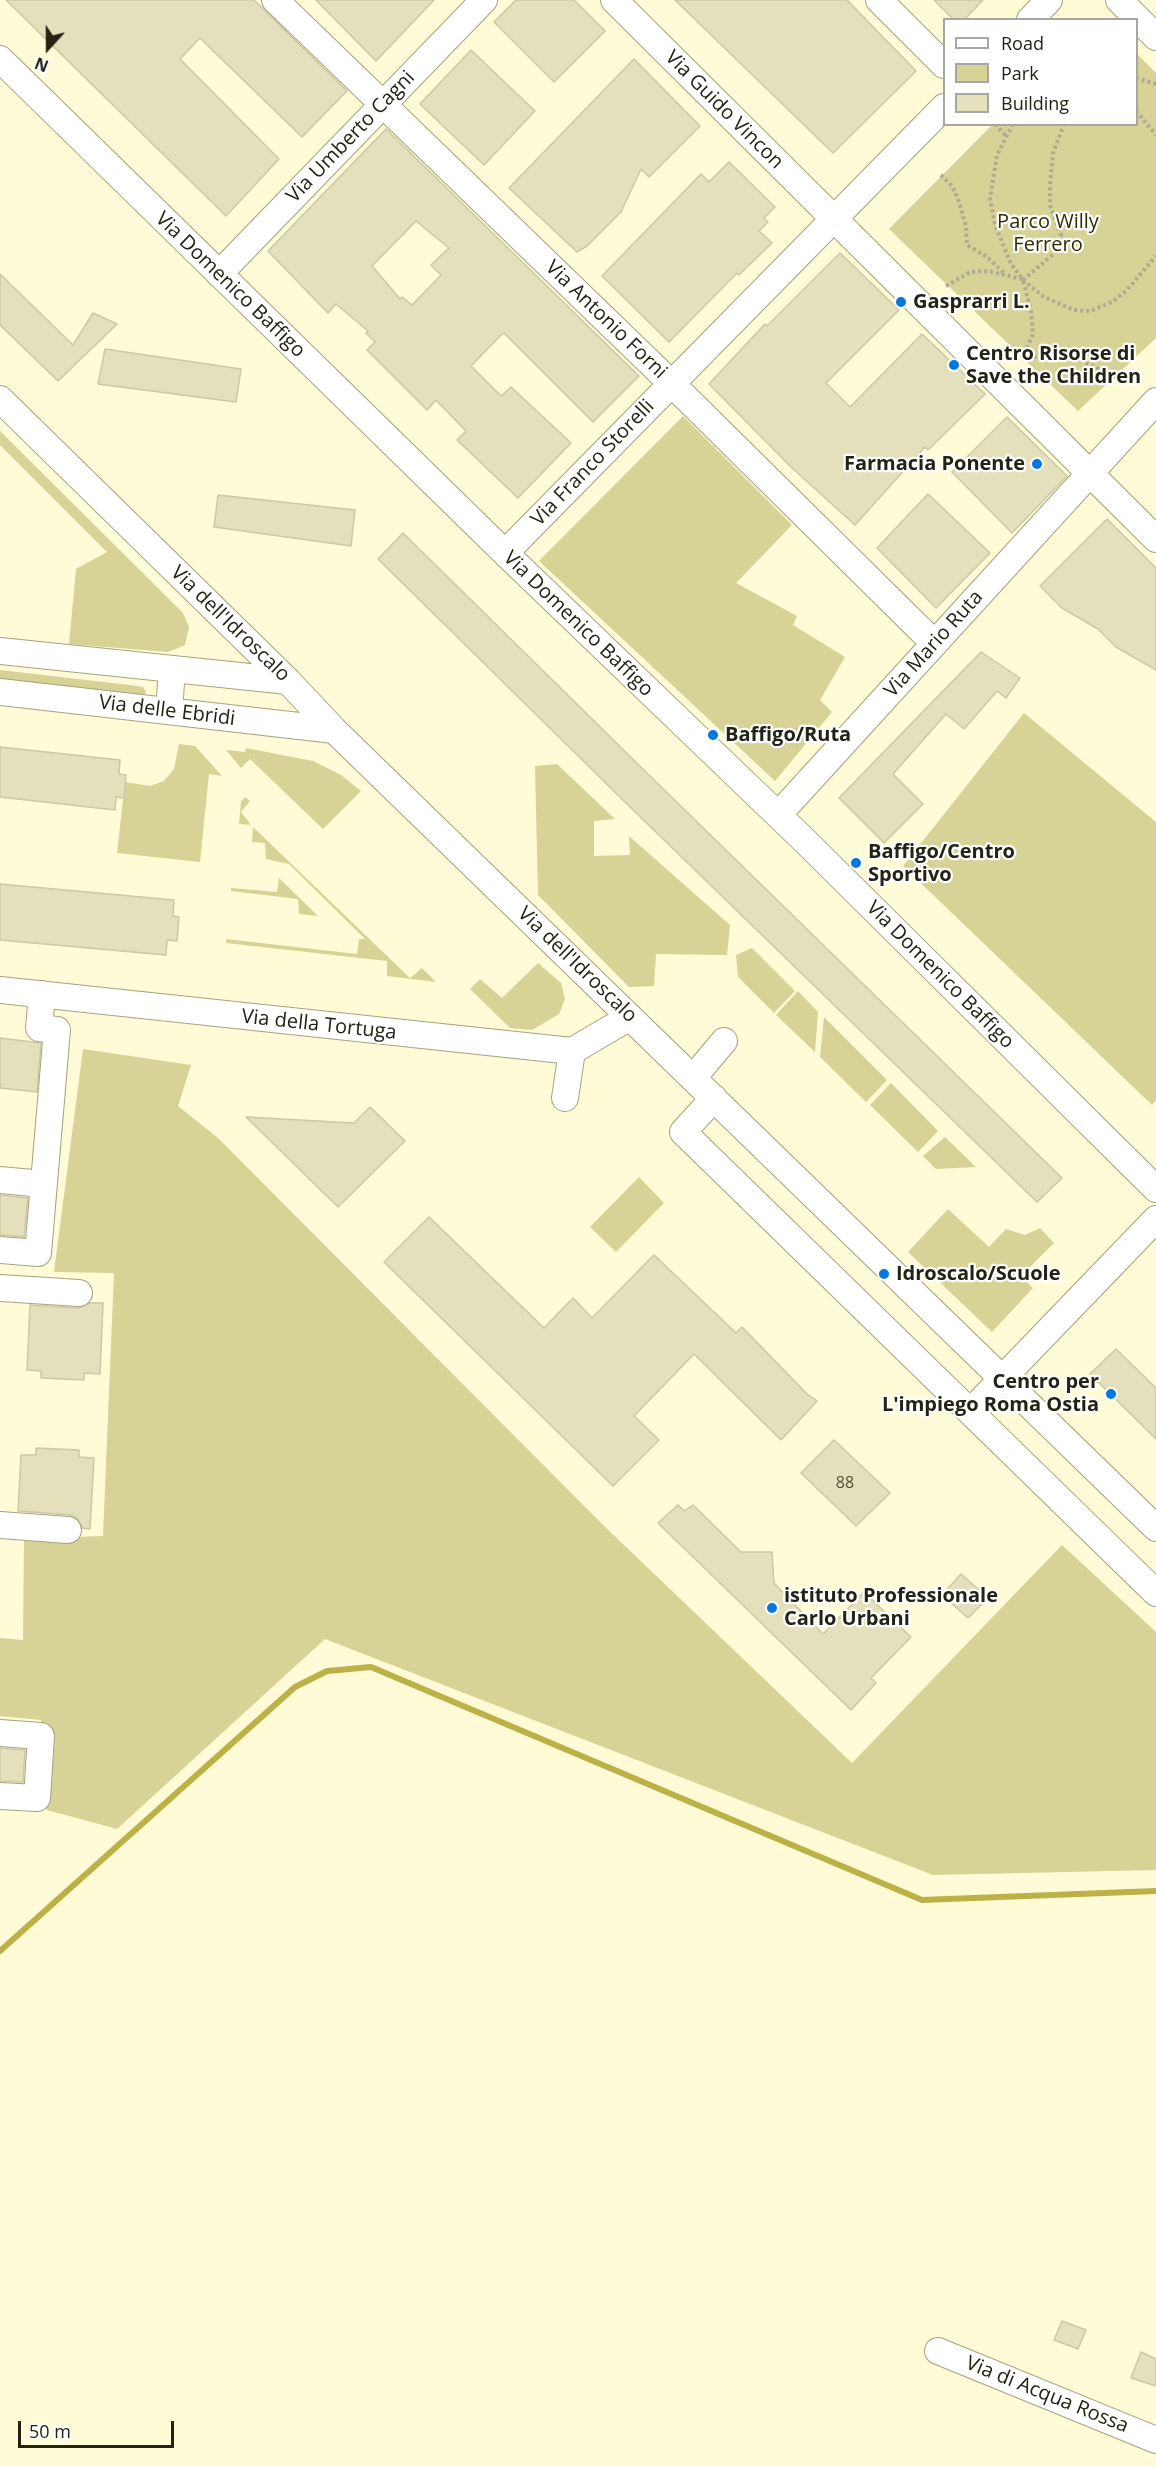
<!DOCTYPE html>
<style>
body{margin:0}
#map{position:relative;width:1156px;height:2466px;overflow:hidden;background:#fefbd6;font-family:"Open Sans",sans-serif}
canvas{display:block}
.legend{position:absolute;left:943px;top:18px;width:195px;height:108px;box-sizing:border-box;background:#fff;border:2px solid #a7a7a1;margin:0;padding:8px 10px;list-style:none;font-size:18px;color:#232214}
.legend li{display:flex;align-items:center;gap:12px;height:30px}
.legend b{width:30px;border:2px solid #a7a7a1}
.north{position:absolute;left:18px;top:18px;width:60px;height:60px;-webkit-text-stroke:4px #fff;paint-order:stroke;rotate:201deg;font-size:16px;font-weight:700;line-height:24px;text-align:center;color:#232214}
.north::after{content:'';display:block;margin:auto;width:21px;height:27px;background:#232214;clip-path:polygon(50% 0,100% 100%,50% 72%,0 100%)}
.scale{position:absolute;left:18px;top:2421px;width:156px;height:27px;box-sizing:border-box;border:3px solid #232214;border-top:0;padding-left:8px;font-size:18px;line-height:21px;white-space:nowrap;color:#232214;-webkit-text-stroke:4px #fff;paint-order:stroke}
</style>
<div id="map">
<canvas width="1156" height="2466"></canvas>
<ul class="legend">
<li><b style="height:8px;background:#fff"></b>Road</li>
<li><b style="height:16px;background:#d7d296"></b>Park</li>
<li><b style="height:16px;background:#e3e0bb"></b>Building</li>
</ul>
<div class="north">N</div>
<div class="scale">50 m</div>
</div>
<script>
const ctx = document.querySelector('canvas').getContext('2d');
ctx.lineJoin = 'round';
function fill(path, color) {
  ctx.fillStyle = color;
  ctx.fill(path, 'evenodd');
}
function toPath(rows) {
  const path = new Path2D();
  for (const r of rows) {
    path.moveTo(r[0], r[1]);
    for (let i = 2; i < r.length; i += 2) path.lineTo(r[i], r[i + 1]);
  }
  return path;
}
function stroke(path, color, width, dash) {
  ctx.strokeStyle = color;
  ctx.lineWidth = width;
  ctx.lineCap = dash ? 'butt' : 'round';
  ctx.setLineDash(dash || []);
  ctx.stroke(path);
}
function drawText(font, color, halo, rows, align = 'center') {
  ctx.font = font + ' "Open Sans",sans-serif';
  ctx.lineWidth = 4.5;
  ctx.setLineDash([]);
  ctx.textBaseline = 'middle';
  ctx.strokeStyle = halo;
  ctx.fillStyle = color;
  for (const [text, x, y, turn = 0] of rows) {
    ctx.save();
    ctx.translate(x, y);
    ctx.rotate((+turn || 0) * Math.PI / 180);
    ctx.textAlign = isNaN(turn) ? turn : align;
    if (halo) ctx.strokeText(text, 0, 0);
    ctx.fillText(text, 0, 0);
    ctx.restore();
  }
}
fill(toPath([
 [1137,54,1156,73,1156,338,1078,411,889,229,992,125,1136,124],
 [683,416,792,525,736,583,797,616,793,625,845,657,820,700,832,712,775,781,539,561],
 [0,431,183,613,189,627,185,645,168,652,69,644,76,569,107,552,0,445],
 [0,670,138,686,143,687,146,692,144,696,0,682],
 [1024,713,1156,822,1156,1100,1152,1105,903,866],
 [179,744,195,746,222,776,209,774,200,862,117,853,125,782,150,786,164,781,174,769],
 [246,748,313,761,341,775,361,791,323,829,250,759,241,768,226,750,245,752],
 [557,764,615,819,594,821,594,856,630,855,629,836,730,925,727,955,656,954,654,986,629,987,538,895,535,766],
 [245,797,250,801,241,812,251,825,239,824,241,802],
 [253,827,410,978,422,968,436,982,387,976,387,961,226,943,226,939,357,954,359,939,365,939,289,864,266,859,265,843,252,842],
 [279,878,318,916,299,914,298,899,231,891,231,888,277,892],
 [752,948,795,991,774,1013,738,977,736,955],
 [538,963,561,983,565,999,559,1014,532,1030,510,1028,470,989,480,979,502,998],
 [798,991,818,1012,815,1052,776,1015],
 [824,1017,887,1080,866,1102,820,1057],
 [83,1049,191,1065,178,1106,218,1138,602,1524,852,1763,1062,1545,1156,1632,1156,1870,933,1875,325,1639,117,1829,47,1810,41,1720,0,1716,0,1638,23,1640,24,1539,103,1536,114,1273,54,1272],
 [891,1083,938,1131,918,1152,870,1105],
 [945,1137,976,1167,936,1169,923,1156],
 [639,1177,664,1203,616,1252,590,1227],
 [948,1209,989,1247,1006,1229,1025,1235,1040,1228,1054,1243,1021,1276,1033,1288,992,1332,908,1252]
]), '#d7d296');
stroke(toPath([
 [0,1951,295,1687,327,1671,371,1667,922,1900,1156,1891]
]), '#bbb147', 6);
const building = toPath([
 [6,0,254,0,347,91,302,137,200,38,180,59,279,159,226,216,6,0],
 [316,0,434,0,376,61,316,0],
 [516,0,574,0,605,31,554,82,494,22,516,0],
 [675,0,847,0,916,71,833,153,675,0],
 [934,0,983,0,964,20,954,20,934,0],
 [471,50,535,111,484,165,420,104,471,50],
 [634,59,700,126,649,177,641,169,621,212,587,246,577,252,509,188,634,59],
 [386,129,639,376,593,422,504,333,501,335,471,366,501,396,511,387,571,443,518,498,457,440,466,431,436,400,427,410,367,350,375,342,366,333,368,331,336,304,328,313,268,251,386,129],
 [416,221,449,248,431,265,441,275,412,305,402,297,400,299,372,266,416,221],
 [729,162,775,207,764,218,768,222,759,231,772,243,739,275,737,273,669,342,602,276,701,174,709,182,729,162],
 [840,253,899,310,826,383,850,407,922,334,985,394,928,450,925,447,855,525,791,467,709,384,765,324,767,326,840,253],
 [0,274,73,345,93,313,117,324,58,381,0,325,0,274],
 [105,349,241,369,236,402,98,384,105,349],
 [1007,417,1067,476,1012,533,952,472,1007,417],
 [928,494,990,553,936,608,877,548,928,494],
 [218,495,355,510,351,546,214,527,218,495],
 [1107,519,1156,568,1156,670,1116,647,1098,629,1062,608,1040,586,1107,519],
 [403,533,652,778,1062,1178,1037,1202,627,804,378,559,403,533],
 [981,652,1020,678,1006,698,997,691,964,729,946,714,893,774,923,804,884,843,839,798,981,652],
 [0,747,120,760,119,774,126,775,124,798,116,797,115,810,0,797,0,747],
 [0,884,174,900,173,916,179,917,177,941,167,940,166,955,0,940,0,884],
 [0,1038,41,1043,37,1092,0,1088,0,1038],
 [370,1107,405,1141,338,1207,246,1117,354,1123,370,1107],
 [0,1195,28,1198,24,1237,0,1235,0,1195],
 [429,1217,544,1328,573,1298,592,1318,654,1255,736,1333,742,1327,807,1394,817,1401,781,1440,694,1354,634,1416,659,1440,613,1486,384,1262,429,1217],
 [90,1303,103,1303,100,1374,84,1373,84,1380,41,1378,41,1371,27,1370,30,1305,78,1308,90,1303],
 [1116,1349,1156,1388,1156,1439,1090,1374,1116,1349],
 [834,1440,890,1493,856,1526,801,1473,834,1440],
 [36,1448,79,1450,79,1457,94,1458,90,1529,82,1528,77,1518,70,1515,18,1511,21,1455,36,1455,36,1448],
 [678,1505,684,1511,693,1505,741,1552,772,1552,774,1583,823,1634,864,1592,911,1637,871,1678,876,1683,851,1710,658,1523,678,1505],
 [961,1574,988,1598,968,1618,942,1595,961,1574],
 [0,1748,25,1750,23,1782,0,1781,0,1748],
 [1062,2321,1086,2330,1078,2349,1054,2340,1062,2321],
 [1141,2352,1156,2359,1156,2386,1131,2378,1141,2352]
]);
fill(building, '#e3e0bb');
stroke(building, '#cbc8a4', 1.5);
const minor = toPath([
 [275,0,671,383,934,643],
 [614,0,1156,539],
 [879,0,944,65],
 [1119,0,1156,37],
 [1030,20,1049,0],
 [0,59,505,553,805,841,1156,1189],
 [219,274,484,0],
 [0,399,288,681,334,730,1156,1528],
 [505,553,944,107],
 [0,651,288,681],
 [0,692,334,730],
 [169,711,172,669],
 [778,815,1156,401],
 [0,990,572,1051,630,1017],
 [693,1078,724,1041],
 [565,1098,572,1051],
 [714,1098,683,1132,1156,1593],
 [0,1180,43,1184],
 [0,1250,38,1253,57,1030,39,1028,42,994],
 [0,1288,79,1293],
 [970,1412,1156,1219],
 [0,1525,68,1530],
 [0,1733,41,1736,37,1798,0,1796],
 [938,2351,1156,2440]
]);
stroke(minor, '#a5a280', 28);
stroke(toPath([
 [1136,78,1156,84],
 [1136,111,1156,135],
 [995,124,1006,136],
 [1013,124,997,155,990,198,995,225,1011,264,1023,280,1044,297,1074,310,1090,311,1112,302,1126,291,1156,256],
 [941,175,952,186,958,199,966,226,967,245,987,257,1004,273],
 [1023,280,1057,251,1061,235,1050,205,1050,186,1053,153,1064,124],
 [946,286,970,272,988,271,1022,279],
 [1022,359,1057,353,1071,355,1116,378],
 [1022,359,1033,334,1031,311,1023,280]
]), '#aeac8f', 4, [3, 3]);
stroke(minor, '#fff', 26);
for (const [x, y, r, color] of [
 [901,302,6,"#0378df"],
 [954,365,6,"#0378df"],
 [1037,464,6,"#0378df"],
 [713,735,6,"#0378df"],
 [856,863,6,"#0378df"],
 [884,1274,6,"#0378df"],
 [1111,1394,6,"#0378df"],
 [772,1608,6,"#0378df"]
]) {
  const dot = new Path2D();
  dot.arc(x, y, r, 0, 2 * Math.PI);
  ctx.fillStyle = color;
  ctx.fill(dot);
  stroke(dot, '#fff', 2);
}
drawText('16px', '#53523e', null, [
 ["88",845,1483]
]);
drawText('20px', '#232214', '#fff', [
 ["Via Guido Vincon",724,110,45],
 ["Via Umberto Cagni",351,137,-46],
 ["Via Domenico Baffigo",230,285,44],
 ["Via Antonio Forni",606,320,44],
 ["Via Franco Storelli",593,463,-46],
 ["Via dell'Idroscalo",230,624,44],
 ["Via Domenico Baffigo",578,624,44],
 ["Via Mario Ruta",934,644,-48],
 ["Via delle Ebridi",167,711,7],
 ["Via dell'Idroscalo",577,965,44],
 ["Via Domenico Baffigo",940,975,45],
 ["Via della Tortuga",319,1025,6],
 ["Via di Acqua Rossa",1047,2395,22]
]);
drawText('20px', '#302c00', '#fff', [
 ["Parco Willy",1048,222],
 ["Ferrero",1048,245]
]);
drawText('bold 20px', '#232214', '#fff', [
 ["Gasprarri L.",913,302],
 ["Centro Risorse di",966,354],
 ["Save the Children",966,377],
 ["Farmacia Ponente",1025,464,"right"],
 ["Baffigo/Ruta",725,735],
 ["Baffigo/Centro",868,852],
 ["Sportivo",868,875],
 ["Idroscalo/Scuole",896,1274],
 ["Centro per",1099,1382,"right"],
 ["L'impiego Roma Ostia",1099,1405,"right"],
 ["istituto Professionale",784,1596],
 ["Carlo Urbani",784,1619]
], 'left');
</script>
